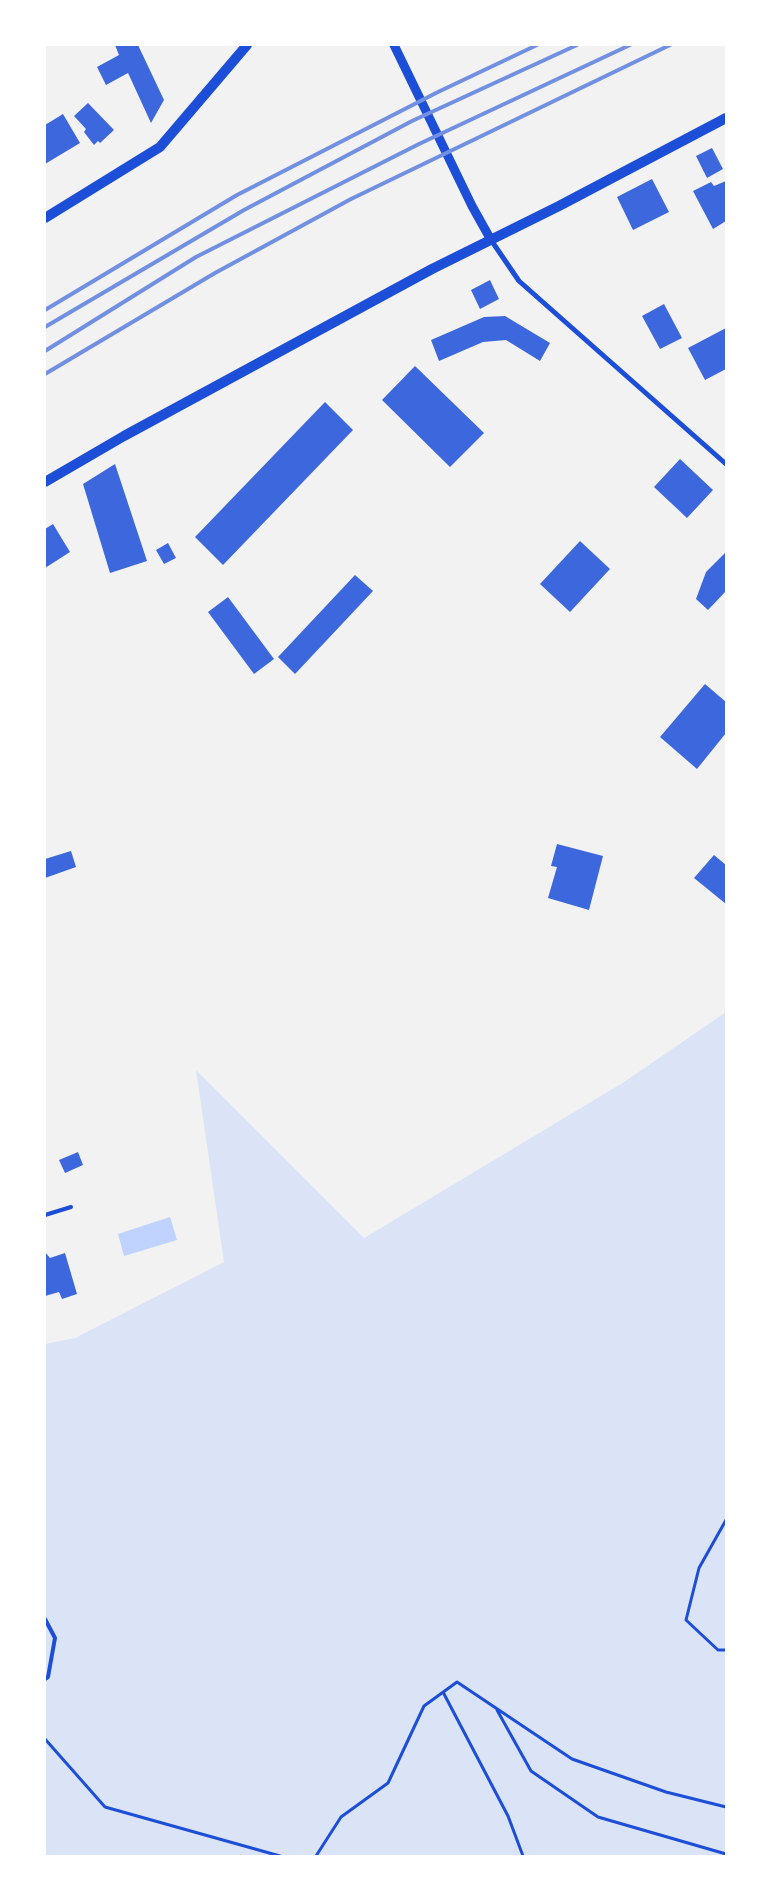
<!DOCTYPE html>
<style>
body{margin:0}
#map{position:relative;width:771px;height:1901px;overflow:hidden;background:#f2f2f2;font-family:Signika,sans-serif}
canvas{display:block}
.frame{position:absolute;inset:0;border:46px solid #fff;pointer-events:none}
</style>
<div id="map">
<canvas width="771" height="1901"></canvas>
<div class="frame"></div>
</div>
<script>
const ctx = document.querySelector('canvas').getContext('2d');
ctx.lineJoin = 'round';
function fill(path, color) {
  ctx.fillStyle = color;
  ctx.fill(path, 'evenodd');
}
function toPath(rows) {
  const path = new Path2D();
  for (const r of rows) {
    path.moveTo(r[0], r[1]);
    for (let i = 2; i < r.length; i += 2) path.lineTo(r[i], r[i + 1]);
  }
  return path;
}
function stroke(path, color, width, dash) {
  ctx.strokeStyle = color;
  ctx.lineWidth = width;
  ctx.lineCap = dash ? 'butt' : 'round';
  ctx.setLineDash(dash || []);
  ctx.stroke(path);
}
fill(toPath([
 [726,1012,726,1856,45,1856,45,1344,75,1338,224,1262,196,1070,364,1238,624,1082]
]), '#dbe4f7');
fill(toPath([
 [170,1217,177,1240,124,1256,118,1234]
]), '#bfd3fe');
fill(toPath([
 [115,45,138,45,164,100,151,123,128,73,106,85,97,67,119,55],
 [88,103,114,130,100,143,98,141,94,145,84,132,86,129,74,116],
 [63,114,80,143,45,164,45,125],
 [712,148,723,169,707,178,696,156],
 [652,179,669,212,633,230,617,197],
 [726,181,726,221,713,229,693,191,711,182,714,186],
 [490,280,499,299,480,309,471,290],
 [664,304,682,338,660,349,642,316],
 [505,316,550,343,540,361,506,340,483,342,439,361,431,340,484,317],
 [726,328,726,369,705,380,688,348],
 [415,366,484,433,450,467,382,400],
 [325,402,353,430,223,565,195,537],
 [680,459,713,490,687,518,654,487],
 [115,464,147,561,110,573,83,484],
 [53,524,70,552,45,568,45,529],
 [580,541,610,569,570,612,540,584],
 [168,543,176,558,164,564,156,550],
 [726,552,726,591,708,610,696,599,706,572],
 [355,575,373,591,295,674,278,657],
 [228,597,274,659,254,674,208,612],
 [705,684,726,702,726,733,697,769,660,737],
 [557,844,603,856,589,910,548,898,557,867,551,866],
 [71,851,76,867,45,878,45,859],
 [714,855,726,865,726,904,694,878],
 [78,1152,83,1165,65,1173,59,1160],
 [45,1252,50,1258,65,1253,77,1294,62,1299,59,1292,45,1296]
]), '#3d67dc');
stroke(toPath([
 [726,1520,699,1568,686,1620,718,1650,726,1650],
 [443,1692,508,1816,523,1856],
 [497,1710,531,1771,598,1817,726,1854],
 [45,1739,105,1807,280,1856],
 [316,1856,341,1817,388,1783,424,1706,457,1682,572,1759,666,1792,726,1807]
]), '#1d4ed8', 3);
stroke(toPath([
 [45,1215,71,1207],
 [45,1619,55,1638,48,1677,45,1679]
]), '#1d4ed8', 4);
stroke(toPath([
 [491,240,519,281,726,464]
]), '#1d4ed8', 5);
stroke(toPath([
 [394,45,472,206,491,240]
]), '#1d4ed8', 9);
stroke(toPath([
 [45,218,160,147,247,45],
 [45,482,124,436,432,269,559,206,726,118]
]), '#1d4ed8', 10);
stroke(toPath([
 [45,310,237,195,438,92,537,45],
 [45,327,244,210,412,121,577,45],
 [45,351,196,257,419,144,630,45],
 [45,374,215,273,351,199,670,45]
]), '#7290e2', 4);
</script>
